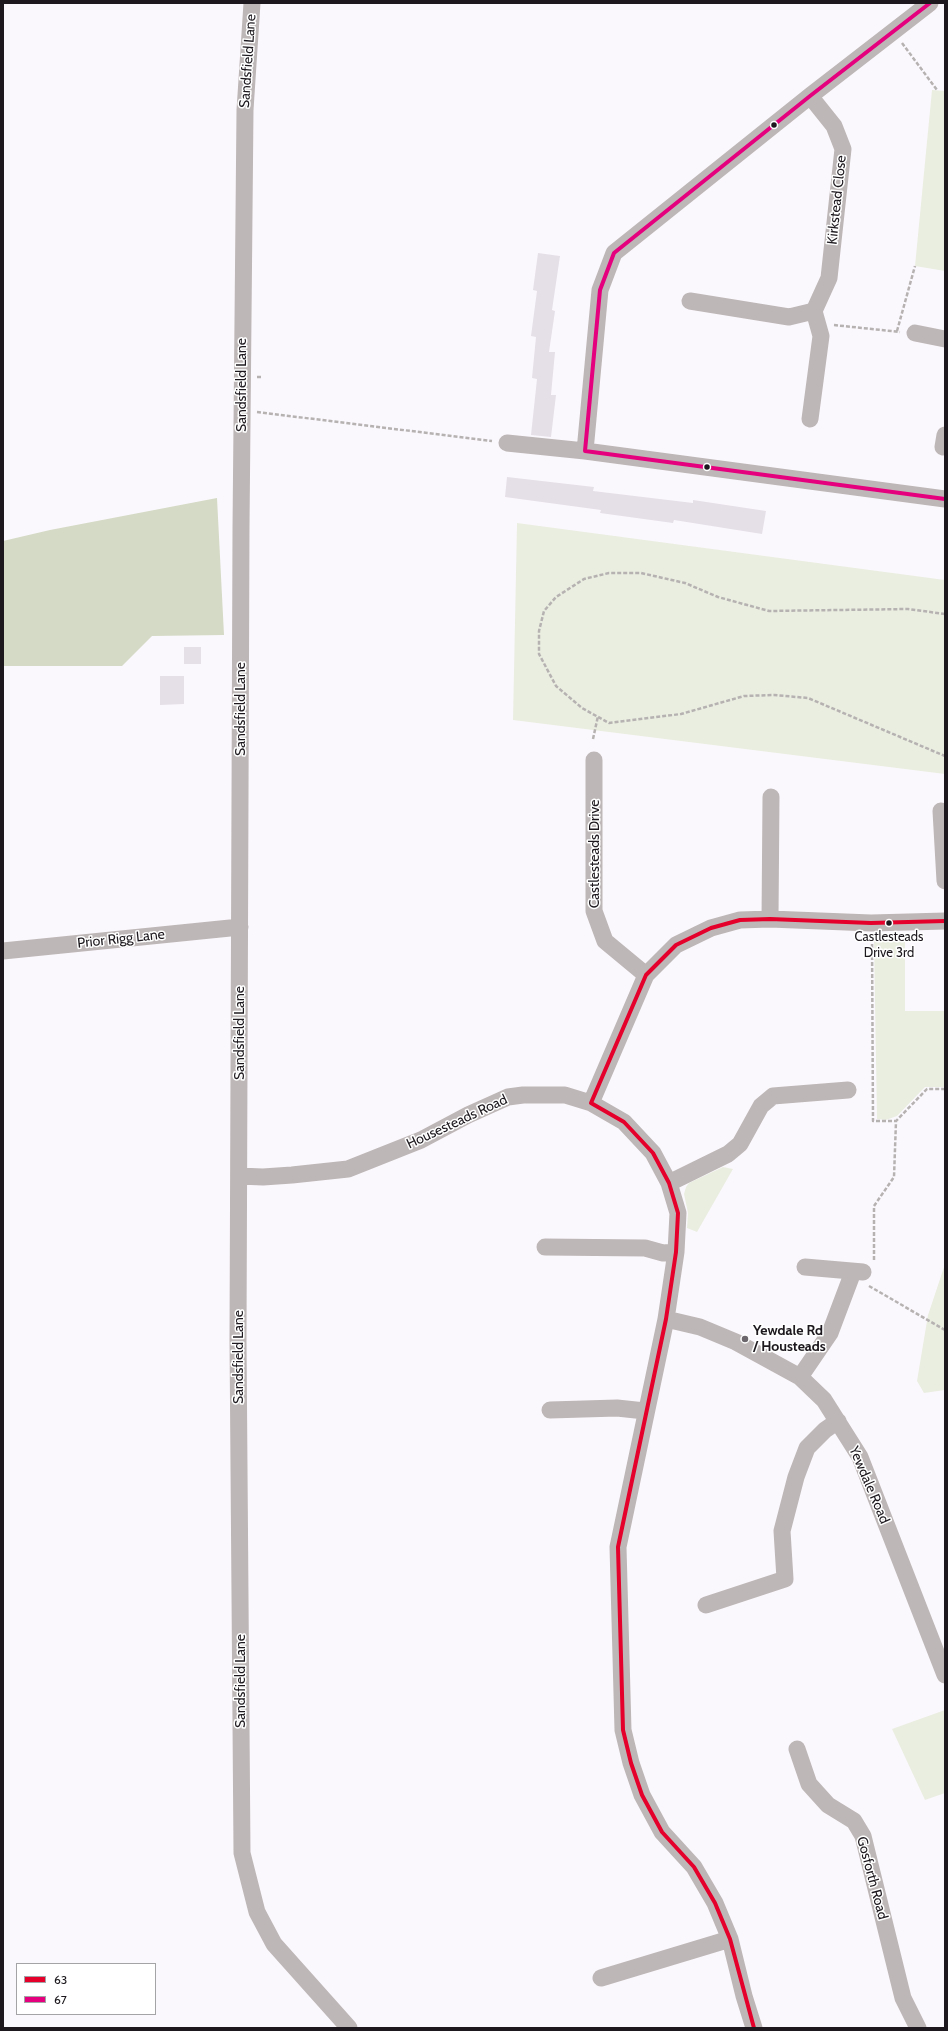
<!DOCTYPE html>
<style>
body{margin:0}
#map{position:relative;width:948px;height:2031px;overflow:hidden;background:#fbf8fd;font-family:Cabin,sans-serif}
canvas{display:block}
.frame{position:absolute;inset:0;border:4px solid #1c181d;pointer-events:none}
.legend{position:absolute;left:16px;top:1963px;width:140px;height:52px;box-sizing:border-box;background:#fff;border:1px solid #a4a3a5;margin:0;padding:5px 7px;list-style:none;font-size:12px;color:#1c181d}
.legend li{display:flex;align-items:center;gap:8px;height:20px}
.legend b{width:20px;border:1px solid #a4a3a5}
</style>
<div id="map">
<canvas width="948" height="2031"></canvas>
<div class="frame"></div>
<ul class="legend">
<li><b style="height:5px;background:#e4002b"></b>63</li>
<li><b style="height:5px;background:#e5007d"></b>67</li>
</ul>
</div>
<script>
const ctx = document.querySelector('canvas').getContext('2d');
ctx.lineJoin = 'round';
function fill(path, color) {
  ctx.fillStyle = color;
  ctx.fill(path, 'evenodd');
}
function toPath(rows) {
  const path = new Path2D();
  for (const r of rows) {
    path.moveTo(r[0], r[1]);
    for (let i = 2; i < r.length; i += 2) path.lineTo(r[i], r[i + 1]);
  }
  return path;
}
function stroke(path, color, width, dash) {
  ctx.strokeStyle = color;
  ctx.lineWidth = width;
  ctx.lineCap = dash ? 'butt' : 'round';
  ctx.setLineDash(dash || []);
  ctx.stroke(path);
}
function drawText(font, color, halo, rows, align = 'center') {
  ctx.font = font + ' Cabin,sans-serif';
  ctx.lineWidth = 3;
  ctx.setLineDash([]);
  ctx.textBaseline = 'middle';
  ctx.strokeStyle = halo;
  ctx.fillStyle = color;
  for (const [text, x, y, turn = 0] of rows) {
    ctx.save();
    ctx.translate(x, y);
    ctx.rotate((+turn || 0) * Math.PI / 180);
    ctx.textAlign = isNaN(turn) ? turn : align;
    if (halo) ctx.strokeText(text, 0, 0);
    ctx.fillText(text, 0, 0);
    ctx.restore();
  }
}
fill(toPath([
 [932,90,945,91,945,271,915,266],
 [517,523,945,580,945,774,513,720],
 [905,940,905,1011,945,1011,945,1087,925,1087,897,1116,886,1120,877,1119,874,941],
 [723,1167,733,1169,697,1232,687,1228,688,1213,684,1194,686,1187,689,1183],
 [945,1264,945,1390,924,1393,917,1381,928,1315],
 [945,1710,945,1793,925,1800,892,1729]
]), '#eaeee1');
fill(toPath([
 [217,498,224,635,152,636,122,666,3,666,3,541,50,530]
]), '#d4dac5');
fill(toPath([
 [538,253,560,256,552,310,555,311,549,352,555,352,551,395,556,395,551,437,531,435,537,379,532,378,536,337,531,336,537,291,533,290],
 [507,477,594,487,593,491,693,503,693,500,766,511,762,534,674,520,673,523,600,513,601,510,505,497],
 [184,647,201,647,201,664,184,664],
 [160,676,184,676,184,704,160,705]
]), '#e5dfe8');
stroke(toPath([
 [902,43,937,90],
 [834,325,900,332],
 [897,331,915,266],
 [257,377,263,377],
 [257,412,492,441],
 [945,614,908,609,769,611,718,597,685,583,641,573,609,573,584,579,556,597,544,611,539,631,539,654,556,686,582,708,609,723,681,714,744,696,774,695,808,698,945,756],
 [593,739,598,716],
 [872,938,873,1121,896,1121],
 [874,1260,874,1206,894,1177,896,1121,927,1089,945,1089],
 [869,1286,945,1330]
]), '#b6b2b2', 2.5, [4, 2]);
stroke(toPath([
 [252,3,245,110,241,527,238,1339,242,1853,257,1912,274,1944,349,2028],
 [690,301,789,317,814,311,829,278,843,149,834,126,810,96],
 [915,333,945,339],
 [810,419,821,336,814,311],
 [507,443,585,451,945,499],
 [943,447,945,435],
 [585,451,600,290,614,253,810,96,930,3],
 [594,760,594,911,605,941,646,975],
 [941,811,945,881],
 [770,919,771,797],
 [3,951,240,927],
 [591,1103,646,975,676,945,711,928,740,920,770,919,871,923,945,921],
 [239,1176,263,1177,292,1175,348,1169,421,1140,468,1115,508,1097,523,1095,565,1095,591,1103,624,1122,653,1153,669,1183,678,1213,676,1252,666,1319,618,1547,623,1730,631,1763,642,1795,662,1832,694,1867,715,1903,730,1939,744,1996,754,2028],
 [669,1183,728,1154,740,1144,761,1106,773,1096,848,1090],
 [545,1247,645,1248,663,1253,676,1252],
 [805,1267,863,1272],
 [666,1319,700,1327,736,1342,800,1377,824,1400,860,1457,945,1675],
 [800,1377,830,1333,853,1272],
 [550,1410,617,1408,645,1411],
 [706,1605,785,1579,782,1531,796,1477,807,1448,825,1430,838,1421],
 [797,1749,809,1784,828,1805,854,1821,863,1836,903,1998,918,2028],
 [601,1978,730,1939]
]), '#beb7b7', 17);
stroke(toPath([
 [754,2028,730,1939,715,1903,694,1867,662,1832,642,1795,631,1763,623,1730,618,1547,666,1319,676,1252,678,1213,669,1183,653,1153,624,1122,591,1103,646,975,676,945,711,928,740,920,770,919,871,923,945,921]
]), '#e4002b', 4);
stroke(toPath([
 [930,3,810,96,614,253,600,290,585,451,945,499]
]), '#e5007d', 4);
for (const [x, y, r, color] of [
 [774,125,3.5,"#1c181d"],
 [707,467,3.5,"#1c181d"],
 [889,923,3.5,"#1c181d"],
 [745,1339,4,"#6a666b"]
]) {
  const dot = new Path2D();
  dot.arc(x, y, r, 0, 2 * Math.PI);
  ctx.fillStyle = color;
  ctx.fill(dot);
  stroke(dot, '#fff', 1.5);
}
drawText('13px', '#1c181d', '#fff', [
 ["Castlesteads",889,937],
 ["Drive 3rd",889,953]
]);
drawText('14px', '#1c181d', '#fff', [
 ["Sandsfield Lane",248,61,-86],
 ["Kirkstead Close",837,200,-84],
 ["Sandsfield Lane",242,385,-90],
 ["Sandsfield Lane",241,709,-90],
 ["Castlesteads Drive",595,854,-90],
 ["Prior Rigg Lane",121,939,-6],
 ["Sandsfield Lane",240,1033,-90],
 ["Housesteads Road",457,1122,-25],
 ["Sandsfield Lane",239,1357,-90],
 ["Yewdale Road",869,1485,67],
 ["Sandsfield Lane",241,1681,-90],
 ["Gosforth Road",872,1878,75]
]);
drawText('bold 14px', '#1c181d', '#fff', [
 ["Yewdale Rd",753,1331],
 ["/ Housteads",753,1347]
], 'left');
</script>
